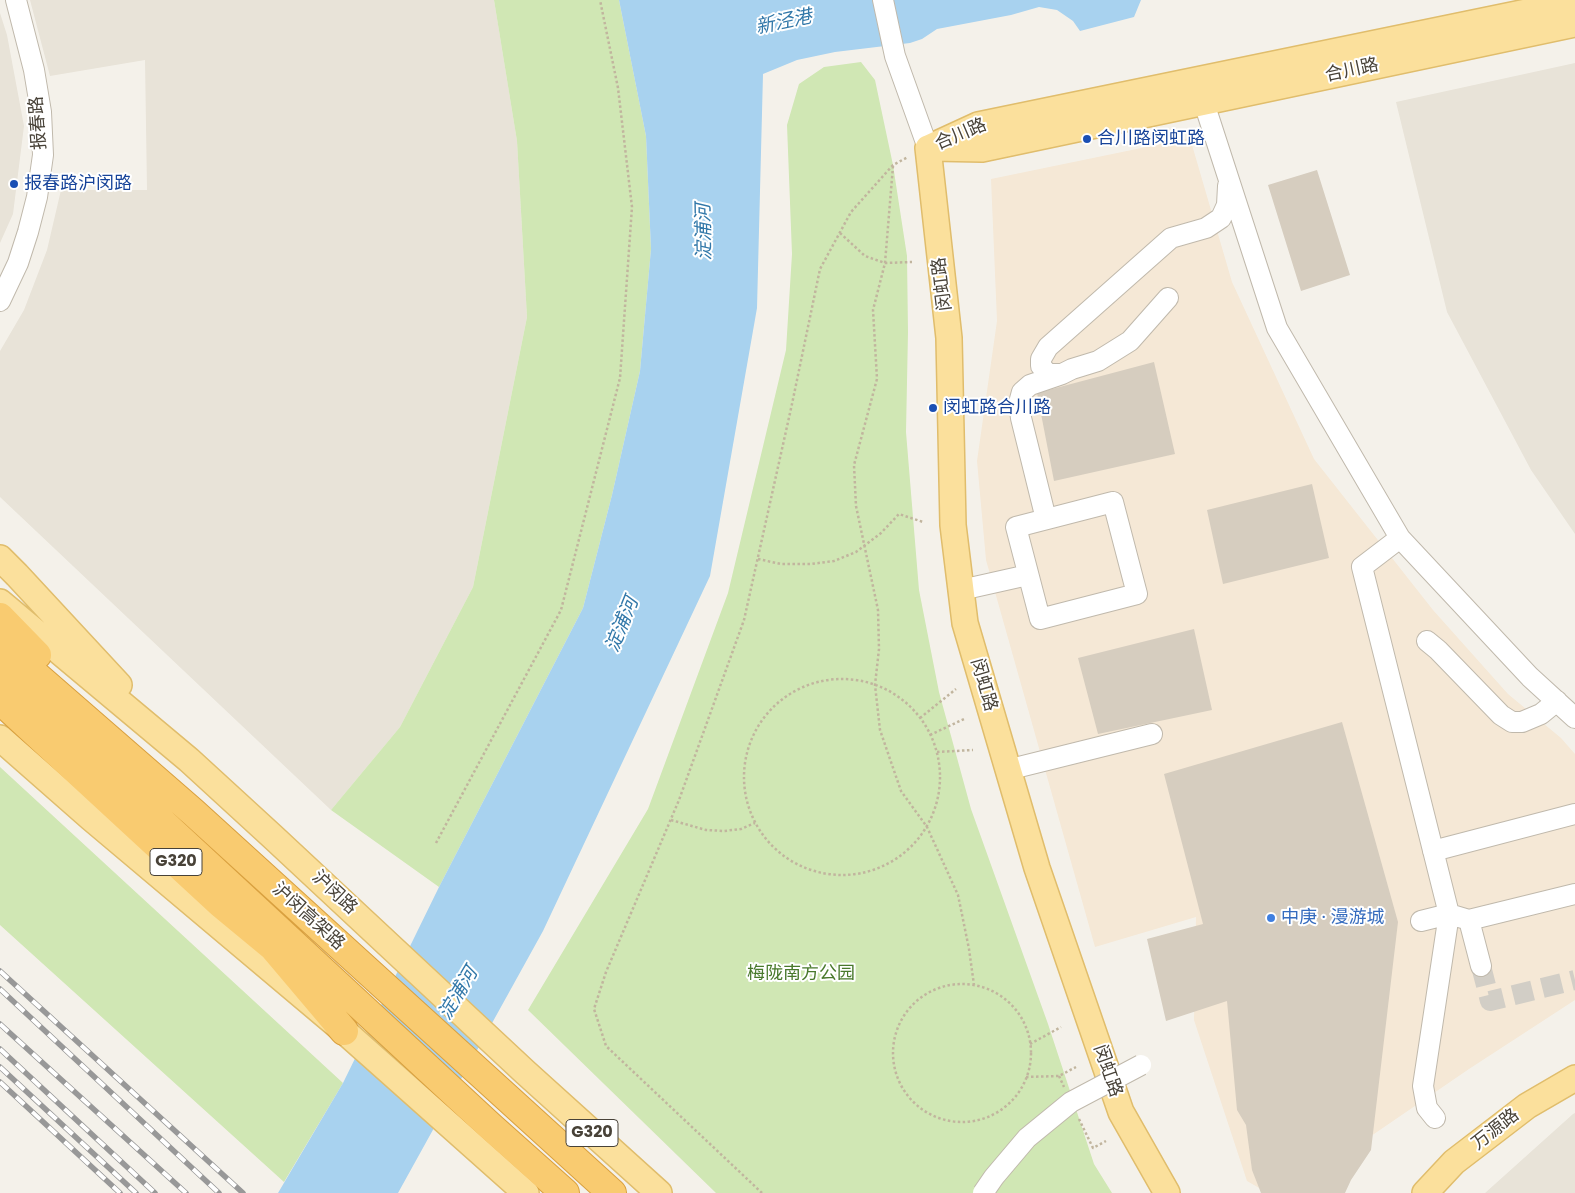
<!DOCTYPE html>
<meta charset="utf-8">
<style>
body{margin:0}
canvas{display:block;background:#f4f1ea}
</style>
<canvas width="1575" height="1193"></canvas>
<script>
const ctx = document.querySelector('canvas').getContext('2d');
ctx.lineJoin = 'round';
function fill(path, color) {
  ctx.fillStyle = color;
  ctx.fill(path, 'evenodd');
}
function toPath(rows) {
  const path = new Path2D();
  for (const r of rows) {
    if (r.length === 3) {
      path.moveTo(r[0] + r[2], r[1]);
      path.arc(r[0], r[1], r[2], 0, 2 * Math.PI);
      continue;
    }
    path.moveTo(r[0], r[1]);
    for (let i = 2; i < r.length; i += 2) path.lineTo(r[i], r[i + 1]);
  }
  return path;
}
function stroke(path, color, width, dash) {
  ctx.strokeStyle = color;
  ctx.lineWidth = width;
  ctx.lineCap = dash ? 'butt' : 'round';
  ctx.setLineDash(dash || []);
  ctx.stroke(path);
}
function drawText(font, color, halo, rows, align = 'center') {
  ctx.font = font + ' Poppins,"Noto Sans SC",sans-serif';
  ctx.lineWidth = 4;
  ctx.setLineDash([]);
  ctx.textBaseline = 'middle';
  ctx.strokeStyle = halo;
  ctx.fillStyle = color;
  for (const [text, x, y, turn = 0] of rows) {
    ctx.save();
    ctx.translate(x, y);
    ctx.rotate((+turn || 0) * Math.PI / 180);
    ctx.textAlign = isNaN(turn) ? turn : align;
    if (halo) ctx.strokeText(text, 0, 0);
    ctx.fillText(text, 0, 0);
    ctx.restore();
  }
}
fill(toPath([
 [30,0,494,0,517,141,527,317,473,587,400,727,331,810,0,497,0,351,24,310,47,250,61,190,147,190,145,60,50,76],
 [0,13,7,35,24,126,13,214,0,243],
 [1575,63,1575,534,1531,470,1447,312,1396,102],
 [1575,1113,1575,1193,1485,1193,1573,1114]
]), '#e8e3d8');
fill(toPath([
 [1190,138,1232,282,1314,459,1433,610,1508,694,1561,738,1575,754,1575,1000,1469,1069,1355,1147,1268,1193,1247,1181,1194,1020,1196,917,1095,947,986,560,977,461,997,321,991,179]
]), '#f5e8d6');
fill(toPath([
 [494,0,619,0,646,136,651,249,640,371,612,495,583,608,439,887,331,810,400,727,473,587,527,317,517,141],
 [861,62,875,80,893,165,907,256,908,332,906,432,919,590,939,692,971,809,1048,1024,1094,1164,1112,1193,716,1193,528,1010,648,809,728,593,786,350,792,254,787,125,799,84,824,67],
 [0,767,343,1083,284,1182,0,925]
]), '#d0e7b4');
fill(toPath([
 [619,0,1141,0,1134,17,1080,31,1073,21,1057,10,1039,7,1011,15,937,29,922,39,910,43,835,52,797,60,763,74,757,308,710,576,543,931,398,1193,278,1193,343,1083,439,887,583,608,612,495,640,371,651,249,646,136]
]), '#a8d2ef');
fill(toPath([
 [1317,170,1350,275,1301,291,1268,185],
 [1154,362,1175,454,1054,481,1037,393],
 [1312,484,1329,558,1223,584,1207,510],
 [1194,629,1212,710,1098,734,1078,658],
 [1342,722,1398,922,1371,1150,1351,1180,1345,1193,1261,1193,1252,1170,1246,1125,1237,1110,1227,1001,1166,1021,1147,939,1203,924,1164,774]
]), '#d6cdbf');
stroke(toPath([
 [1481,966,1490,1001,1575,980]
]), '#d2cec6', 20, [20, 10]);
const minor = toPath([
 [883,0,895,56,928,148],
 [1204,103,1277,328,1400,538,1530,677,1575,718],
 [1168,298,1130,341,1098,361,1072,369,1062,374,1048,374,1041,366,1041,359,1048,347,1171,238,1206,228,1221,218,1227,205,1228,186],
 [0,301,18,263,28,232,37,197,43,155,41,112,34,70,16,0],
 [1113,502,1137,594,1040,619,1016,527,1113,502],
 [1046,519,1021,418,1019,403,1022,392,1030,385,1062,374],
 [1400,538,1362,567,1449,914,1423,1086,1427,1108,1435,1118],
 [961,590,1028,575],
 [1427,641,1438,650,1501,715,1512,722,1522,722,1541,714,1557,701],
 [1007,770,1152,734],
 [1433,851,1575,814],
 [1469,920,1481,966],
 [1421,921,1449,914,1469,920,1575,894]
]);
const major = toPath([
 [928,148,949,338,953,525,965,623,1037,868,1121,1112,1167,1193],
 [928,148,978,125,1575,2],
 [932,148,982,149,1575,24],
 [0,558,17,575,119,685],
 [0,602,189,760,273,837,525,1072,659,1193],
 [0,738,91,818,344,1031,526,1193],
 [1425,1193,1454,1162,1527,1106,1575,1078]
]);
const highway = toPath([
 [0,617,37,655],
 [0,644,193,812,612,1193],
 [0,672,490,1126,565,1193],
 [0,700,221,904,273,947,344,1031]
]);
stroke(minor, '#c0b9ac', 22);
stroke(major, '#e0bd6c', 28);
stroke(highway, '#d9a03f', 30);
stroke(toPath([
 [893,166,885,263,873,310,877,379,854,465,856,506,878,610,879,649,875,685,880,730,901,791,927,827,958,895,969,949,974,985],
 [840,233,865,256,885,263,912,262],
 [758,559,781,564,811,564,834,561,856,552,881,533,899,514,923,522],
 [842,777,98],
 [920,718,956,689],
 [930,735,964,719],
 [937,752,973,750],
 [671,820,706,830,724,831,741,829,755,823],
 [436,843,561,610,620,378,632,207,618,88,600,0],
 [962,1053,69],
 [1030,1044,1061,1027],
 [1059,1076,1064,1087],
 [1026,1077,1059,1076,1076,1067],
 [1079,1119,1093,1148,1106,1141],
 [762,1193,606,1046,594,1009,606,972,679,800,744,620,792,404,820,269,851,212,893,165,908,157]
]), '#c1b59e', 2.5, [2.5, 2.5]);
stroke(minor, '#fff', 20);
stroke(major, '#fbe09c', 25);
stroke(highway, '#f9cb70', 28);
const rail = toPath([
 [0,971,243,1193],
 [0,989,219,1193],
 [0,1024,186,1193],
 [0,1049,155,1193],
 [0,1067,136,1193],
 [0,1082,120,1193]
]);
stroke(rail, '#989898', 5.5);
stroke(rail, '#fff', 4, [11]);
const minorBridge = toPath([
 [983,1193,994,1177,1027,1138,1071,1102,1141,1065]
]);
stroke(minorBridge, '#c0b9ac', 22, []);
stroke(minorBridge, '#fff', 20);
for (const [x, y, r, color] of [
 [1087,139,5,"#1a4fb4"],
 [14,184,5,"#1a4fb4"],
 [933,408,5,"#1a4fb4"],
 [1271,918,5,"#3f7fe0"]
]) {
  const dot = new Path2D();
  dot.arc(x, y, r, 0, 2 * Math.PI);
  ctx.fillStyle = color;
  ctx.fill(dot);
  stroke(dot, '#fff', 2);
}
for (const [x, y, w] of [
 [176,862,52],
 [592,1133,52]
]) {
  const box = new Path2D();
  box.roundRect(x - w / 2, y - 13.5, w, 27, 4);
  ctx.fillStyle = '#fff';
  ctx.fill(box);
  stroke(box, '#484238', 1);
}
drawText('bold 16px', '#484238', null, [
 ["G320",176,862],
 ["G320",592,1133]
]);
drawText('18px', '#484238', '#fff', [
 ["合川路",1352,71,-12],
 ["报春路",39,123,-94],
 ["合川路",961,135,-23],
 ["闵虹路",943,284,-97],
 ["闵虹路",983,685,74],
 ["沪闵路",334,893,43],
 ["沪闵高架路",308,917,42],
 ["闵虹路",1107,1071,71],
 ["万源路",1496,1130,-38]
]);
drawText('18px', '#164399', '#fff', [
 ["合川路闵虹路",1097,139],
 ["报春路沪闵路",24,184],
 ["闵虹路合川路",943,408]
], 'left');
drawText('18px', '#366cbe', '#fff', [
 ["中庚 · 漫游城",1281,918]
], 'left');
drawText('18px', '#49792c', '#fff', [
 ["梅陇南方公园",801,974]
]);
drawText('italic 19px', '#3278a9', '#fff', [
 ["新泾港",784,23,-12],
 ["淀浦河",705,232,-91],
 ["淀浦河",623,625,-68],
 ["淀浦河",459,994,-59]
]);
</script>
